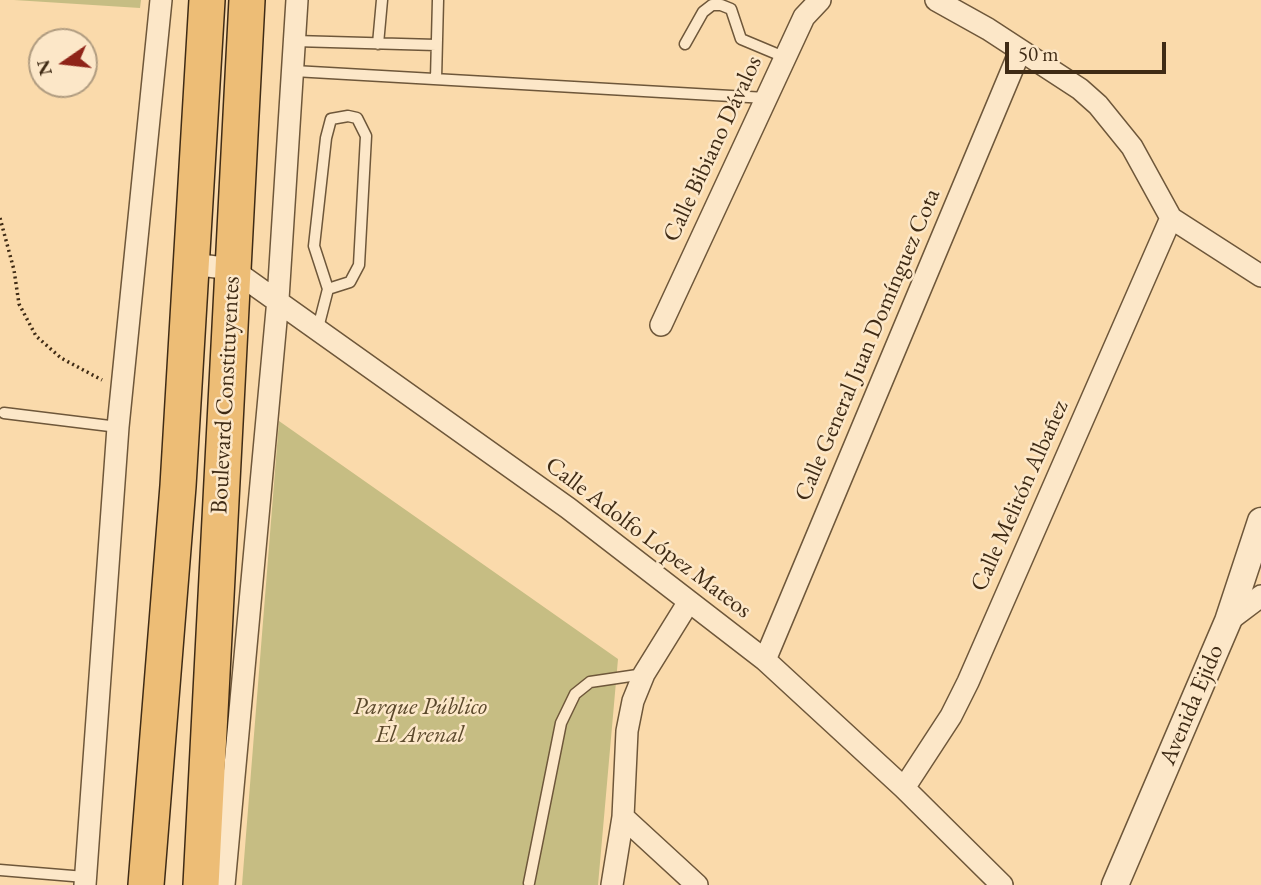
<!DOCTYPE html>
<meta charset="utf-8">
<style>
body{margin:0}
#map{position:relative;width:1261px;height:885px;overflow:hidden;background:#fadaab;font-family:"EB Garamond",serif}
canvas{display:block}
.north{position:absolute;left:28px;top:28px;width:70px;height:70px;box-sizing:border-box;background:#fce7c8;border:2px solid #b09c80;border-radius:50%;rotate:256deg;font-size:19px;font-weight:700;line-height:28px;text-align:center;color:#3f2b15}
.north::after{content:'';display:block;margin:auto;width:24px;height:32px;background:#8f2418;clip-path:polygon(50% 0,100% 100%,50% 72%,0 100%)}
.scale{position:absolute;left:1005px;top:42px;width:161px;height:32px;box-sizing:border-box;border:4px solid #3f2b15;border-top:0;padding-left:9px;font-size:21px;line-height:24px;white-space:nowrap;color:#3f2b15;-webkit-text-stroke:5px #fce7c8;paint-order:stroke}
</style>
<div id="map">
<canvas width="1261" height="885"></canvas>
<div class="north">N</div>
<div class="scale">50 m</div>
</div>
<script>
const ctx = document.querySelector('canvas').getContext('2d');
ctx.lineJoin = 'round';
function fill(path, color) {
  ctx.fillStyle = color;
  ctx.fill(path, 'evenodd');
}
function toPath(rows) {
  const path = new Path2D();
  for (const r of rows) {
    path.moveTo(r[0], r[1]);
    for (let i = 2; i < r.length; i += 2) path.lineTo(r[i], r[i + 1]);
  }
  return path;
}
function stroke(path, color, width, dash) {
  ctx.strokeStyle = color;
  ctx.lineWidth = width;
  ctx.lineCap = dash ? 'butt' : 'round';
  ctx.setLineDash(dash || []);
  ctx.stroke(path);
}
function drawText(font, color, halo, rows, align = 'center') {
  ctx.font = font + ' "EB Garamond",serif';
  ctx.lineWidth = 5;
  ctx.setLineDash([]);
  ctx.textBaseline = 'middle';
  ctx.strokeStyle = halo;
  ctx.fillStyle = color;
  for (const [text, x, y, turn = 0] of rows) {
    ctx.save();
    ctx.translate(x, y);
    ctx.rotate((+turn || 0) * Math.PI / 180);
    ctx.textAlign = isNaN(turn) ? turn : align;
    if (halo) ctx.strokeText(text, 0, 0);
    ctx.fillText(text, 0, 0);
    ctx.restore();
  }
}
fill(toPath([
 [14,0,141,0,140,8],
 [279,421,618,659,598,885,242,885]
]), '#c6bd83');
const service = toPath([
 [295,41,436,45],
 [378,44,382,0],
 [685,44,703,12,712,5,721,5,731,9,741,39,784,57],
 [294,71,766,98],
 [436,79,438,0],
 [318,328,328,289,314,246,326,138,331,119,348,116,357,118,366,136,359,265,350,282,328,289],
 [4,413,118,427],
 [0,870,85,877],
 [529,883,561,723,575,694,590,682,644,674]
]);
const minor = toPath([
 [936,0,988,29,1080,89,1098,105,1132,147,1171,218,1261,276],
 [192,264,232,269,568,508,765,660,904,788,1002,885],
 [661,325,804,17,820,0],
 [1228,621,1261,596],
 [765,660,1020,51],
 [904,788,951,716,968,682,1171,218],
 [623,817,697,885],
 [85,885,118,427,161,0],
 [224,885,278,299,297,0],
 [612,885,623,817,627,731,633,701,644,674,688,603]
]);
const tertiary = toPath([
 [1115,885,1228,621,1261,521]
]);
const trunk = toPath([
 [146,885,178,486,207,0],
 [201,885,247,0]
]);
stroke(service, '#6e573a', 13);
stroke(minor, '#6e573a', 24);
stroke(tertiary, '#6e573a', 29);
stroke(trunk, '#3f2b15', 38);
stroke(toPath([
 [0,218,14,270,19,304,36,336,61,358,102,380]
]), '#3f2b15', 3.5, [2, 3.5]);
stroke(service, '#fce7c8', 10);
stroke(minor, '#fce7c8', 21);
stroke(tertiary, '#fce7c8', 26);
stroke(trunk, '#edbd76', 35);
drawText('24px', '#3f2b15', '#fce7c8', [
 ["Calle Bibiano Dávalos",713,149,-65],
 ["Calle General Juan Domínguez Cota",868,345,-67],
 ["Boulevard Constituyentes",226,395,-87],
 ["Calle Melitón Albañez",1020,496,-66],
 ["Calle Adolfo López Mateos",648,538,37],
 ["Avenida Ejido",1192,705,-67]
]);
drawText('italic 24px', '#5a482b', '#fce7c8', [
 ["Parque Público",420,707],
 ["El Arenal",420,735]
]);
</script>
